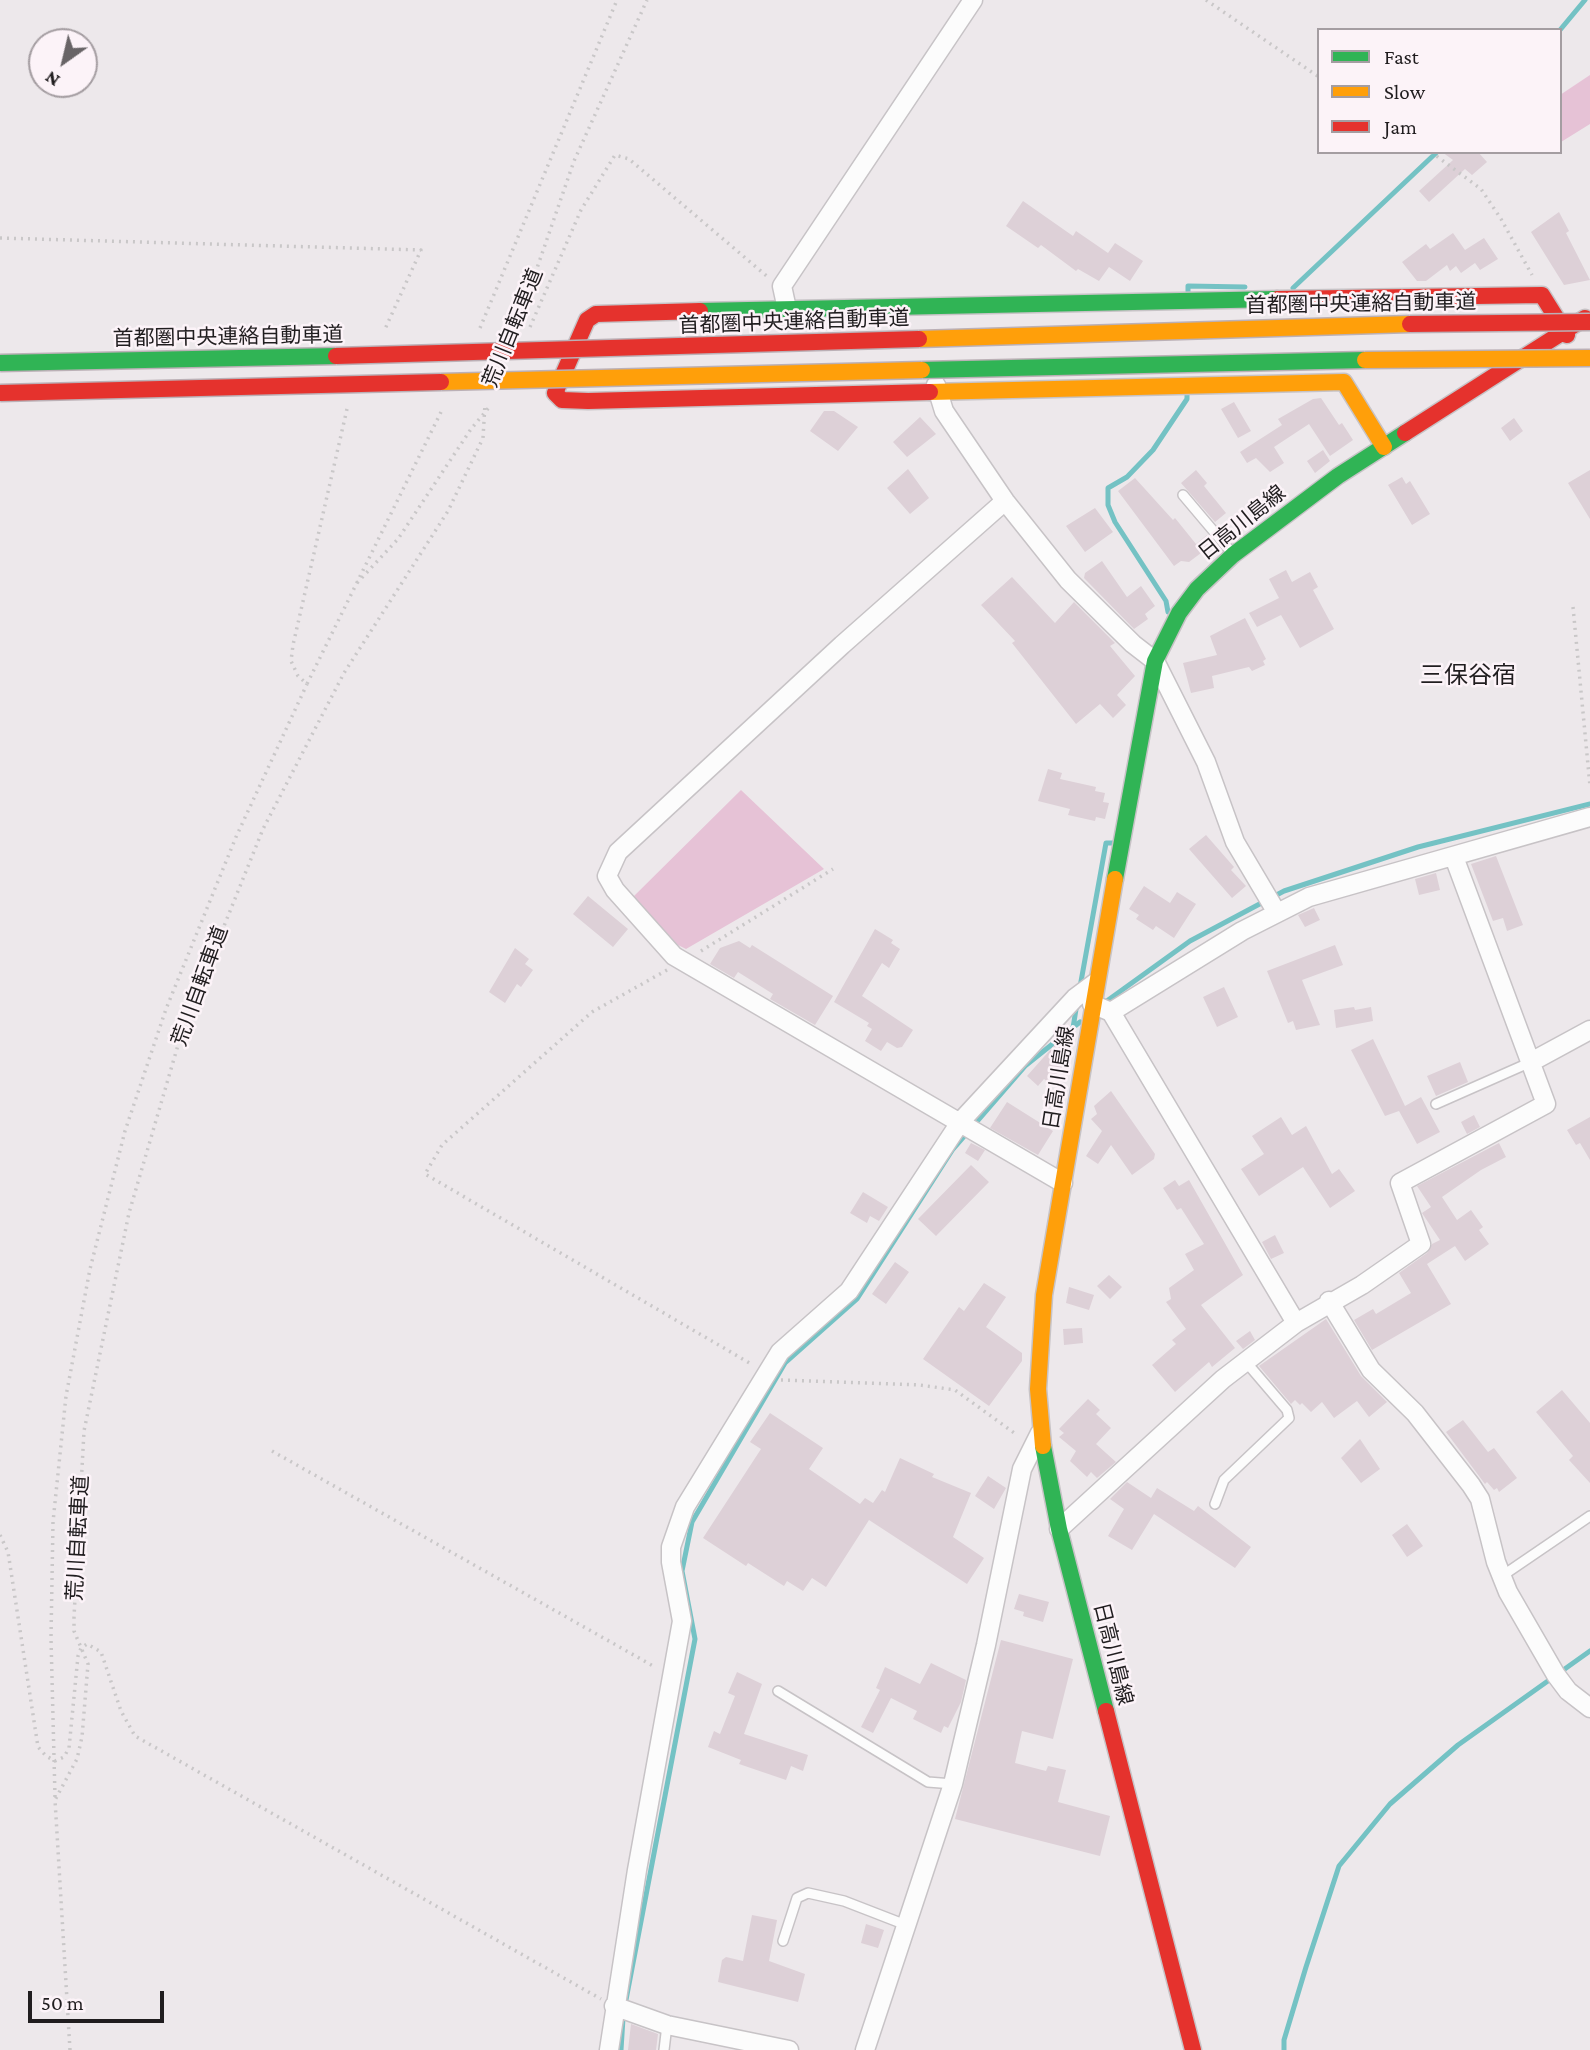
<!DOCTYPE html>
<meta charset="utf-8">
<style>
body{margin:0}
#map{position:relative;width:1590px;height:2050px;overflow:hidden;background:#ede8eb;font-family:"Crimson Pro",serif}
canvas{display:block}
.legend{position:absolute;left:1317px;top:28px;width:245px;height:126px;box-sizing:border-box;background:#fcf3f8;border:2px solid #a49da1;margin:0;padding:9px 12px;list-style:none;font-size:21px;color:#201d1f}
.legend li{display:flex;align-items:center;gap:14px;height:35px}
.legend b{width:35px;border:2px solid #a49da1}
.north{position:absolute;left:28px;top:28px;width:70px;height:70px;box-sizing:border-box;background:#fcf3f8;border:2px solid #a49da1;border-radius:50%;rotate:214deg;font-size:19px;font-weight:700;line-height:28px;text-align:center;color:#201d1f}
.north::after{content:'';display:block;margin:auto;width:24px;height:32px;background:#686466;clip-path:polygon(50% 0,100% 100%,50% 72%,0 100%)}
.scale{position:absolute;left:28px;top:1991px;width:136px;height:32px;box-sizing:border-box;border:4px solid #201d1f;border-top:0;padding-left:9px;font-size:21px;line-height:24px;white-space:nowrap;color:#201d1f;-webkit-text-stroke:5px #fcf3f8;paint-order:stroke}
</style>
<div id="map">
<canvas width="1590" height="2050"></canvas>
<ul class="legend">
<li><b style="height:9px;background:#30b455"></b>Fast</li>
<li><b style="height:9px;background:#ff9f0a"></b>Slow</li>
<li><b style="height:9px;background:#e5322d"></b>Jam</li>
</ul>
<div class="north">N</div>
<div class="scale">50 m</div>
</div>
<script>
const ctx = document.querySelector('canvas').getContext('2d');
ctx.lineJoin = 'round';
function fill(path, color) {
  ctx.fillStyle = color;
  ctx.fill(path, 'evenodd');
}
function toPath(rows) {
  const path = new Path2D();
  for (const r of rows) {
    path.moveTo(r[0], r[1]);
    for (let i = 2; i < r.length; i += 2) path.lineTo(r[i], r[i + 1]);
  }
  return path;
}
function stroke(path, color, width, dash) {
  ctx.strokeStyle = color;
  ctx.lineWidth = width;
  ctx.lineCap = dash ? 'butt' : 'round';
  ctx.setLineDash(dash || []);
  ctx.stroke(path);
}
function drawText(font, color, halo, rows, align = 'center') {
  ctx.font = font + ' "Crimson Pro","Noto Sans JP",serif';
  ctx.lineWidth = 5;
  ctx.setLineDash([]);
  ctx.textBaseline = 'middle';
  ctx.strokeStyle = halo;
  ctx.fillStyle = color;
  for (const [text, x, y, turn = 0] of rows) {
    ctx.save();
    ctx.translate(x, y);
    ctx.rotate((+turn || 0) * Math.PI / 180);
    ctx.textAlign = isNaN(turn) ? turn : align;
    if (halo) ctx.strokeText(text, 0, 0);
    ctx.fillText(text, 0, 0);
    ctx.restore();
  }
}
fill(toPath([
 [1590,75,1590,124,1561,142,1560,95],
 [741,790,824,869,686,949,678,945,633,897]
]), '#e6c2d6');
stroke(toPath([
 [1560,30,1585,0],
 [1293,288,1437,152],
 [1188,293,1188,286,1245,287],
 [1168,612,1166,601,1115,522,1108,505,1108,488,1127,477,1153,450,1187,399,1187,394],
 [1080,987,1106,843,1114,843],
 [1104,1003,1190,941,1284,891,1418,847,1590,804],
 [1073,1028,1077,1003],
 [625,2005,695,1639,682,1571,692,1522,785,1363,857,1299,953,1149,1025,1066,1080,1022],
 [621,2050,623,2018],
 [1284,2050,1284,2040,1306,1967,1339,1866,1390,1804,1458,1745,1590,1651]
]), '#74c2c4', 5);
fill(toPath([
 [1442,152,1478,152,1487,162,1472,175,1465,169,1429,202,1419,191,1453,160],
 [1023,201,1073,236,1076,231,1108,253,1115,243,1143,261,1130,281,1109,267,1099,281,1078,269,1076,271,1041,245,1038,248,1006,226],
 [1559,212,1569,231,1566,233,1590,280,1564,285,1531,232],
 [1453,233,1465,250,1484,238,1498,259,1480,270,1475,263,1461,273,1456,266,1450,271,1447,265,1426,281,1417,281,1402,262,1426,244,1430,249],
 [1321,398,1339,425,1342,423,1353,440,1330,456,1309,424,1274,447,1284,463,1270,472,1256,458,1247,463,1240,452,1282,425,1278,419,1313,399],
 [1234,402,1251,431,1238,438,1221,409],
 [824,411,834,411,858,427,838,451,810,431],
 [920,417,936,434,907,457,893,442],
 [1514,418,1523,431,1510,441,1501,428],
 [1323,450,1330,461,1315,473,1307,461],
 [908,469,929,498,910,514,887,488],
 [1196,470,1207,483,1204,486,1226,513,1215,522,1181,483],
 [1590,470,1590,519,1568,483],
 [1402,477,1406,484,1410,481,1430,514,1412,525,1388,485],
 [1135,478,1173,520,1175,518,1196,544,1207,535,1216,546,1203,556,1201,553,1189,562,1181,561,1174,566,1118,491],
 [1095,508,1113,532,1085,552,1066,526],
 [1102,561,1127,597,1141,586,1155,606,1145,614,1148,619,1134,629,1084,578,1085,573],
 [1286,570,1292,582,1310,572,1318,587,1313,590,1334,629,1300,648,1281,615,1257,627,1249,613,1279,598,1269,579],
 [1012,577,1055,623,1074,602,1115,643,1110,646,1135,676,1117,695,1126,705,1113,718,1100,704,1076,724,1012,643,1015,641,981,605],
 [1245,618,1266,659,1263,661,1265,665,1252,671,1249,667,1212,676,1214,688,1191,693,1183,663,1217,655,1210,636],
 [1048,769,1062,773,1060,779,1096,787,1095,791,1105,793,1103,802,1109,803,1105,819,1096,817,1095,821,1068,815,1070,809,1038,801],
 [1206,835,1234,867,1231,870,1246,886,1232,898,1189,849],
 [1496,856,1523,925,1507,931,1503,918,1493,921,1471,864],
 [1436,873,1440,890,1419,895,1415,879],
 [1144,886,1170,903,1177,892,1196,904,1174,938,1156,926,1153,930,1136,919,1139,915,1129,909],
 [588,896,628,929,613,947,573,914],
 [1314,908,1320,920,1305,927,1298,915],
 [875,929,893,940,891,943,900,949,889,968,882,963,862,996,913,1030,902,1047,897,1048,887,1042,881,1051,865,1041,872,1029,867,1026,869,1023,834,1002],
 [739,941,750,948,752,945,833,996,815,1025,770,999,773,994,738,972,734,978,710,964,720,948],
 [1335,945,1343,965,1302,980,1320,1025,1296,1030,1293,1021,1288,1023,1267,971],
 [515,948,529,959,525,964,533,970,521,987,517,984,505,1003,489,992],
 [1224,987,1238,1017,1217,1027,1203,997],
 [1354,1007,1355,1010,1371,1007,1373,1021,1336,1028,1334,1010],
 [1373,1039,1405,1106,1421,1097,1440,1132,1417,1144,1399,1111,1385,1116,1351,1050],
 [1058,1041,1069,1051,1063,1061,1066,1064,1049,1083,1044,1079,1038,1086,1027,1076],
 [1460,1062,1468,1082,1436,1096,1427,1076],
 [1111,1091,1155,1154,1154,1159,1132,1175,1111,1145,1098,1164,1086,1156,1102,1131,1091,1119,1097,1114,1094,1106],
 [1007,1102,1053,1131,1038,1155,990,1128],
 [1474,1115,1480,1127,1467,1134,1461,1122],
 [1281,1117,1292,1135,1306,1126,1332,1174,1339,1169,1355,1191,1330,1208,1303,1167,1259,1196,1241,1169,1264,1154,1252,1136],
 [1590,1117,1590,1160,1580,1143,1576,1145,1567,1130],
 [971,1143,985,1150,978,1161,965,1153],
 [1499,1143,1506,1157,1481,1170,1442,1197,1457,1220,1471,1210,1483,1227,1479,1230,1489,1244,1465,1261,1455,1246,1427,1264,1451,1304,1372,1350,1354,1320,1373,1309,1376,1314,1411,1293,1399,1273,1427,1253,1432,1244,1440,1240,1422,1213,1431,1207,1417,1186],
 [971,1165,989,1182,936,1236,918,1219],
 [1175,1180,1179,1186,1189,1180,1243,1275,1201,1305,1235,1348,1212,1367,1209,1362,1175,1392,1152,1365,1176,1344,1172,1340,1186,1329,1166,1302,1171,1299,1169,1288,1194,1270,1185,1254,1204,1244,1181,1208,1177,1210,1163,1188],
 [863,1192,888,1207,879,1221,870,1216,867,1223,850,1213],
 [1275,1235,1284,1253,1271,1259,1262,1242],
 [895,1262,909,1272,886,1304,872,1294],
 [1109,1275,1122,1287,1110,1299,1097,1286],
 [984,1283,1006,1297,986,1327,1022,1353,1022,1361,989,1406,923,1359,959,1307,964,1311],
 [1069,1287,1094,1295,1089,1310,1066,1303],
 [1326,1319,1361,1376,1387,1402,1369,1417,1357,1401,1334,1418,1322,1402,1311,1412,1302,1403,1300,1405,1295,1400,1291,1404,1259,1366],
 [1082,1328,1083,1343,1064,1345,1063,1329],
 [1250,1331,1255,1340,1243,1349,1236,1341],
 [1562,1390,1590,1423,1590,1483,1569,1460,1573,1456,1536,1412],
 [1088,1399,1100,1410,1096,1414,1111,1428,1096,1444,1116,1462,1097,1478,1091,1472,1087,1477,1070,1461,1076,1451,1059,1437,1064,1433,1059,1429],
 [770,1413,823,1448,809,1469,860,1504,865,1498,873,1503,882,1490,885,1492,900,1458,934,1474,932,1477,971,1493,953,1537,984,1558,967,1584,869,1520,826,1587,812,1578,803,1591,787,1581,784,1586,748,1563,746,1566,703,1538,761,1449,750,1442],
 [1463,1420,1488,1452,1494,1448,1517,1478,1499,1492,1497,1488,1494,1490,1487,1482,1485,1484,1446,1432],
 [1360,1439,1380,1469,1361,1483,1341,1458],
 [988,1476,1006,1488,994,1509,975,1496],
 [1127,1482,1151,1498,1157,1488,1194,1511,1198,1506,1251,1547,1235,1568,1154,1514,1132,1550,1108,1536,1124,1509,1110,1499],
 [1407,1524,1423,1546,1407,1557,1392,1535],
 [1019,1594,1049,1602,1043,1622,1023,1616,1024,1612,1014,1609],
 [1001,1640,1073,1659,1053,1739,1022,1731,1015,1763,1046,1771,1048,1766,1066,1770,1058,1802,1110,1816,1100,1856,955,1819],
 [931,1663,966,1680,961,1702,948,1728,944,1726,941,1733,913,1719,917,1711,891,1698,873,1733,861,1727,880,1690,876,1688,885,1667,920,1684],
 [737,1672,762,1684,744,1734,808,1755,803,1771,791,1766,786,1780,739,1764,741,1760,708,1747,714,1731,720,1734,735,1696,728,1693],
 [752,1915,777,1920,769,1961,805,1974,798,2002,718,1982,722,1960,726,1957,743,1961],
 [866,1924,884,1930,878,1948,861,1943],
 [631,2024,658,2034,656,2050,628,2050]
]), '#ddd0d7');
const lane = toPath([
 [1183,495,1232,553],
 [1436,1104,1531,1062],
 [1215,1504,1224,1480,1289,1418,1287,1410,1246,1362],
 [1502,1576,1590,1516],
 [778,1691,928,1782,953,1784],
 [783,1941,797,1898,808,1893,844,1901,906,1925],
 [664,2050,667,2025]
]);
const street = toPath([
 [787,309,782,286,973,0],
 [936,385,944,411,1005,501,1068,580,1133,644,1155,661,1206,762,1235,842,1277,913],
 [1005,501,842,645,618,852,607,876,615,890,674,956,1063,1183],
 [1092,1004,1111,1012,1242,931,1309,897,1590,817],
 [1111,1012,1296,1323],
 [1531,1062,1590,1030],
 [1329,1301,1371,1370,1415,1413,1471,1485,1480,1499,1496,1562,1508,1592,1556,1675,1568,1691,1590,1708],
 [1059,1529,1223,1379,1296,1323,1362,1285,1421,1244,1400,1183,1546,1104,1454,857],
 [614,2006,667,2025,789,2050],
 [609,2050,637,1870,682,1621,671,1562,671,1547,685,1507,780,1352,849,1291,961,1121,1075,998,1095,983],
 [865,2050,953,1784,986,1645,1022,1469,1040,1433]
]);
const fast = toPath([
 [700,311,1277,299],
 [1115,879,1155,661,1179,613,1197,589,1233,555,1338,476,1405,433],
 [1043,1446,1059,1529,1106,1711]
]);
const slow = toPath([
 [930,392,1344,382,1384,447],
 [1043,1446,1038,1389,1044,1295,1115,879]
]);
const jam = toPath([
 [1277,299,1542,295,1567,335],
 [700,311,596,314,587,320,555,393,562,400,588,401,930,392],
 [1405,433,1585,318],
 [1106,1711,1193,2050]
]);
stroke(lane, '#c7c3c6', 12);
stroke(street, '#c7c3c6', 21);
stroke(fast, '#c7c3c6', 19);
stroke(slow, '#c7c3c6', 19);
stroke(jam, '#c7c3c6', 19);
stroke(toPath([
 [1206,0,1319,77],
 [1431,152,1481,189,1501,219,1532,275],
 [0,238,421,250,385,329],
 [517,326,574,161,647,0],
 [530,327,581,210,615,155,629,159,769,278],
 [480,328,617,0],
 [347,409,293,645,291,661,298,676,307,684,443,408],
 [357,583,398,539,471,429,491,405],
 [1573,607,1590,786],
 [701,951,833,869],
 [667,970,592,1012,442,1145,425,1174,753,1365],
 [781,1380,920,1385,955,1390,1017,1435],
 [272,1451,655,1667],
 [0,1535,8,1552,38,1747,46,1756,55,1761,64,1757,69,1748,78,1656,81,1648,87,1644,101,1652,121,1711,135,1736,601,1999],
 [55,1797,51,1638,53,1522,66,1396,90,1269,125,1131,166,1009,236,837,307,684],
 [70,2050,55,1800,77,1759,82,1737,88,1664,74,1631,74,1617,84,1431,129,1213,183,1028,263,829,344,673,448,511,483,438,485,404]
]), '#c9c7c8', 3.5, [2, 5]);
stroke(lane, '#fcfcfc', 9);
stroke(street, '#fcfcfc', 18);
stroke(fast, '#30b455', 16);
stroke(slow, '#ff9f0a', 16);
stroke(jam, '#e5322d', 16);
const fastBridge = toPath([
 [0,363,336,356],
 [922,370,1365,360]
]);
const slowBridge = toPath([
 [919,339,1410,324],
 [1365,360,1590,358],
 [441,382,922,370]
]);
const jamBridge = toPath([
 [1410,324,1590,322],
 [336,356,919,339],
 [0,393,441,382]
]);
stroke(fastBridge, '#bbb0b6', 19, []);
stroke(slowBridge, '#bbb0b6', 19, []);
stroke(jamBridge, '#bbb0b6', 19, []);
stroke(fastBridge, '#30b455', 16);
stroke(slowBridge, '#ff9f0a', 16);
stroke(jamBridge, '#e5322d', 16);
drawText('21px', '#201d1f', '#fcf3f8', [
 ["首都圏中央連絡自動車道",1361,304,-1],
 ["首都圏中央連絡自動車道",794,322,-2],
 ["荒川自転車道",513,328,-68],
 ["首都圏中央連絡自動車道",228,337,-1],
 ["日高川島線",1242,523,-39],
 ["荒川自転車道",200,986,-70],
 ["日高川島線",1059,1078,-81],
 ["荒川自転車道",78,1538,-87],
 ["日高川島線",1113,1654,76]
]);
drawText('24px', '#201d1f', '#fcf3f8', [
 ["三保谷宿",1468,676]
]);
</script>
